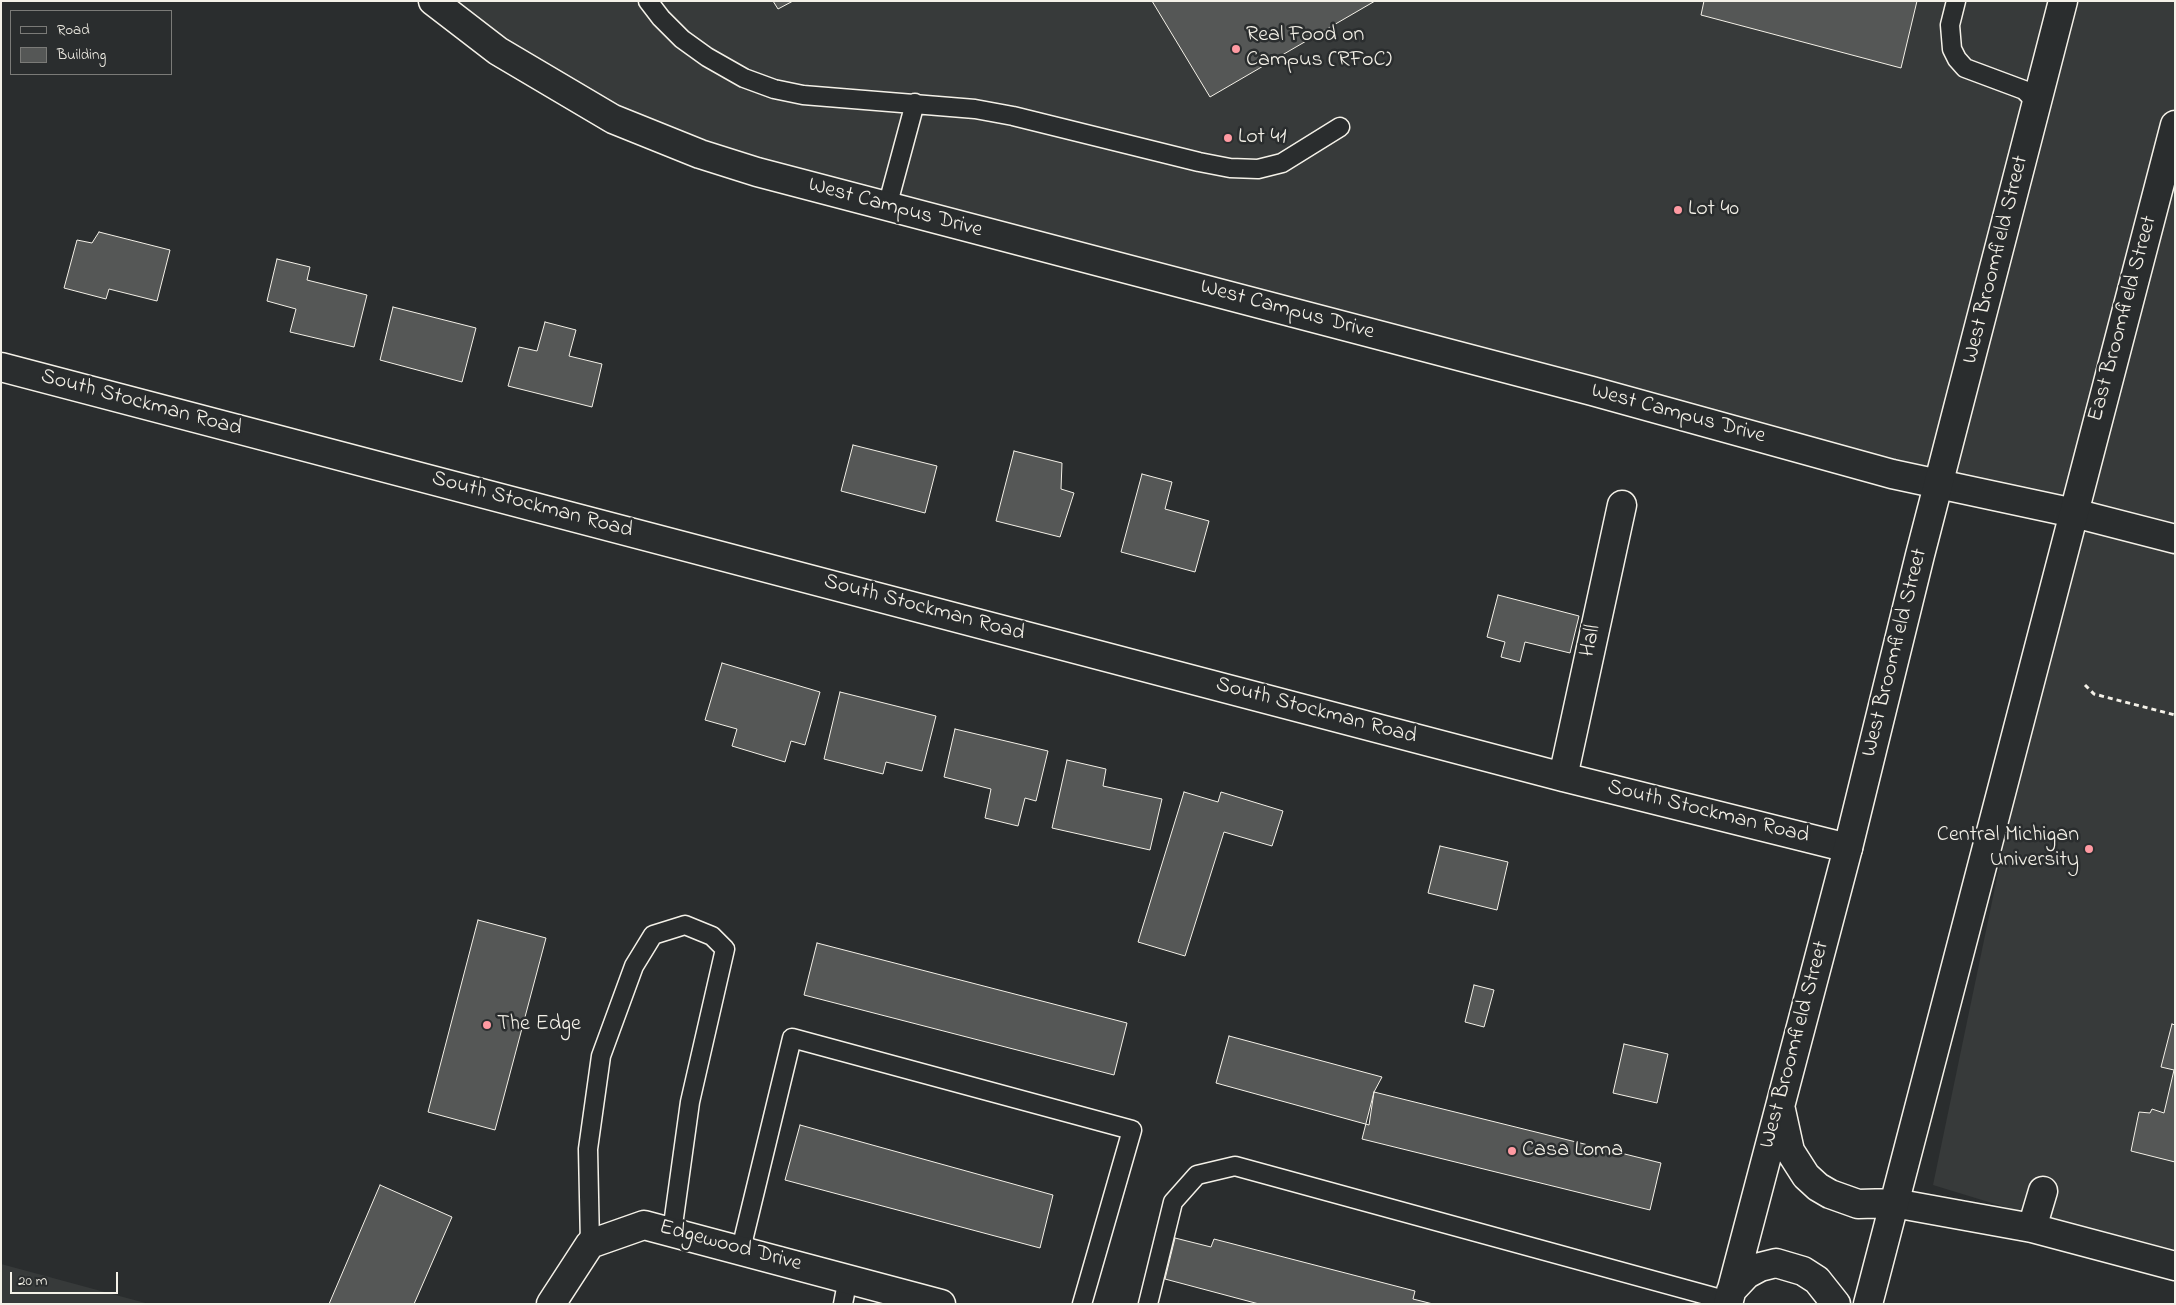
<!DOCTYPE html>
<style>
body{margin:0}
#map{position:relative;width:2176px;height:1305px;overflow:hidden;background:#2a2d2e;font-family:"Indie Flower",sans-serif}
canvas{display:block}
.frame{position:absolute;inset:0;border:2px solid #f4f1e8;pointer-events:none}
.legend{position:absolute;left:10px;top:10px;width:162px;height:65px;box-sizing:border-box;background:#2a2d2e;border:1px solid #7b7b78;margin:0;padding:6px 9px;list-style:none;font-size:15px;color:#f4f1e8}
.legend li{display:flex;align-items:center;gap:10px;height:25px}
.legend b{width:25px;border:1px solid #7b7b78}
.scale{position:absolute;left:10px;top:1272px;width:108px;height:22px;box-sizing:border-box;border:2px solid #f4f1e8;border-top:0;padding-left:6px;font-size:15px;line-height:18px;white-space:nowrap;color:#f4f1e8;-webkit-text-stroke:4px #2a2d2e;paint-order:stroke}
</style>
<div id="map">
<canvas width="2176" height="1305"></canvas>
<div class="frame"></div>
<ul class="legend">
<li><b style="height:6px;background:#2a2d2e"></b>Road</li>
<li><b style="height:14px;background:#555756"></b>Building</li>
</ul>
<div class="scale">20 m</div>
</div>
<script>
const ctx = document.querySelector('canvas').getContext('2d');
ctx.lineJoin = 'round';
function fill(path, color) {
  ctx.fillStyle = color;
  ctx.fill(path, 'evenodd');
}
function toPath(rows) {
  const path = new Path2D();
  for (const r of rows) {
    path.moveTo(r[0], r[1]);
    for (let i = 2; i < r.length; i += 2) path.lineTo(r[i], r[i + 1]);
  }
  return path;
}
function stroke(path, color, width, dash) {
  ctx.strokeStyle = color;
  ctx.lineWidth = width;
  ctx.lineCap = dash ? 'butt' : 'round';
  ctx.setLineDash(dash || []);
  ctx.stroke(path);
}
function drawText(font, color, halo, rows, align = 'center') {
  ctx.font = font + ' "Indie Flower",sans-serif';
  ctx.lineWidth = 5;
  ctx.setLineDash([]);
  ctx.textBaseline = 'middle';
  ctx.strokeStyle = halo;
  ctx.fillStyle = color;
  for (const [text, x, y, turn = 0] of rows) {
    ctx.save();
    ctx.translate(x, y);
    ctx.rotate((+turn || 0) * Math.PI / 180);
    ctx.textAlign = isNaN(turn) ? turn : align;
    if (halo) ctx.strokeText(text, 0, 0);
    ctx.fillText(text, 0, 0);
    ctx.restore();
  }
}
fill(toPath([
 [433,1,2175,1,2175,1259,1933,1185,2073,513,700,154],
 [1,1264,149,1304,1,1304]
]), '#373a3a');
const building = toPath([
 [773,1,793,1,778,9,773,1],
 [1152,1,1375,1,1210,97,1152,1],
 [1704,1,1917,1,1901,68,1701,15,1704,1],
 [99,232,170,250,157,301,109,289,106,299,64,288,77,240,92,243,99,232],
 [277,259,310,267,307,280,367,295,354,347,290,332,296,309,267,301,277,259],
 [393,307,476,328,462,382,380,360,393,307],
 [545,322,576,330,569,356,602,364,592,407,508,386,519,347,537,351,545,322],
 [853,445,937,466,925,513,841,491,853,445],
 [1014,451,1062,463,1061,489,1074,493,1060,537,996,521,1014,451],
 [1142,474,1172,482,1165,509,1209,521,1195,572,1121,552,1142,474],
 [1498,595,1579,616,1570,653,1525,642,1520,662,1501,657,1505,642,1487,637,1498,595],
 [722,663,820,692,805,745,791,741,785,762,732,746,737,729,705,720,722,663],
 [840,692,936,716,922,771,886,762,883,774,824,759,840,692],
 [955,729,1048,751,1036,801,1025,798,1018,826,985,818,991,789,944,777,955,729],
 [1067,760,1106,769,1103,786,1162,799,1150,850,1052,828,1067,760],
 [1184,792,1218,802,1221,792,1283,811,1272,846,1224,832,1185,956,1138,942,1184,792],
 [1440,846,1508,862,1497,910,1428,893,1440,846],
 [478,920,546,938,495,1130,428,1112,478,920],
 [817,943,1127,1023,1114,1075,804,995,817,943],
 [1474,985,1494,990,1484,1027,1465,1022,1474,985],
 [2172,1024,2175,1025,2175,1162,2131,1151,2139,1112,2150,1113,2152,1109,2164,1113,2174,1070,2161,1067,2172,1024],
 [1229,1036,1382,1077,1374,1092,1369,1125,1216,1083,1229,1036],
 [1624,1044,1668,1054,1657,1103,1613,1093,1624,1044],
 [1374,1092,1661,1163,1650,1210,1362,1139,1374,1092],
 [800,1125,1053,1195,1040,1248,785,1180,800,1125],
 [380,1185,452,1217,414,1304,329,1304,380,1185],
 [1175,1238,1211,1247,1214,1239,1415,1291,1413,1299,1433,1304,1259,1304,1165,1279,1175,1238]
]);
fill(building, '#555756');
stroke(building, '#f4f1e8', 1);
const service = toPath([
 [648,1,661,18,682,39,707,57,744,78,774,89,803,95,975,109,1013,116,1199,162,1230,168,1258,169,1282,163,1340,127],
 [1956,1,1950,25,1952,49,1957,59,1965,68,2024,90,2032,98,2035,111],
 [887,207,915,103],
 [590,1244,588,1149,601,1056,634,966,653,935,685,925,712,936,725,949,690,1102,672,1232],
 [741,1249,792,1038,1132,1130,1082,1304],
 [843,1304,848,1278],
 [1148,1304,1173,1202,1197,1175,1235,1166,1728,1301]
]);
const minor = toPath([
 [1,367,1563,777,1848,848],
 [1563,777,1622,505],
 [1894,1203,2032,1228,2175,1266],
 [2032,1228,2043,1191],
 [551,1304,590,1244,644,1225,941,1304]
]);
const tertiary = toPath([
 [433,1,498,51,613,119,700,154,757,172,1592,391,1892,474,2074,513,2175,539]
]);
const secondary = toPath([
 [1781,1110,1790,1151,1806,1176,1818,1187,1830,1194,1858,1204,1894,1203],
 [1731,1291,1747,1274,1760,1267,1776,1263,1803,1271,1817,1280,1836,1304],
 [1728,1304,1848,848,1920,555,2063,1],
 [1868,1304,2175,125]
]);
stroke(service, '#f4f1e8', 21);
stroke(minor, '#f4f1e8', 31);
stroke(tertiary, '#f4f1e8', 31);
stroke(secondary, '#f4f1e8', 31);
stroke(toPath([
 [2085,685,2094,694,2175,715]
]), '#f4f1e8', 3, [5, 4]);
stroke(service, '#2a2d2e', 18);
stroke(minor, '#2a2d2e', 28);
stroke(tertiary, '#2a2d2e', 28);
stroke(secondary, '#2a2d2e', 28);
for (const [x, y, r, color] of [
 [1236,49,5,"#ff9aa2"],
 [1228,138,5,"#ff9aa2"],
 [1678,210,5,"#ff9aa2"],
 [2089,849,5,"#ff9aa2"],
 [487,1025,5,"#ff9aa2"],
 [1512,1151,5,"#ff9aa2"]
]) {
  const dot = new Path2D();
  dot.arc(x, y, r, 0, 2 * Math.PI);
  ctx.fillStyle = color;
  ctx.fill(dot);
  stroke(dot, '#2a2d2e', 2);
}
drawText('22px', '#f4f1e8', '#2a2d2e', [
 ["Real Food on",1246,36],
 ["Campus (RFoC)",1246,61],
 ["Lot 41",1238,138],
 ["Lot 40",1688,210],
 ["Central Michigan",2079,836,"right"],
 ["University",2079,861,"right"],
 ["The Edge",497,1025],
 ["Casa Loma",1522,1151]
], 'left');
drawText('22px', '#f4f1e8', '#2a2d2e', [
 ["West Campus Drive",895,209,15],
 ["West Broomfield Street",1997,260,-76],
 ["West Campus Drive",1287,311,15],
 ["East Broomfield Street",2124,319,-75],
 ["South Stockman Road",141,404,15],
 ["West Campus Drive",1678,415,15],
 ["South Stockman Road",532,506,15],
 ["South Stockman Road",924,609,15],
 ["Hall",1592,641,-78],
 ["West Broomfield Street",1896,653,-76],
 ["South Stockman Road",1316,712,15],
 ["South Stockman Road",1708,813,14],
 ["West Broomfield Street",1796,1045,-75],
 ["Edgewood Drive",730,1247,15]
]);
</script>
